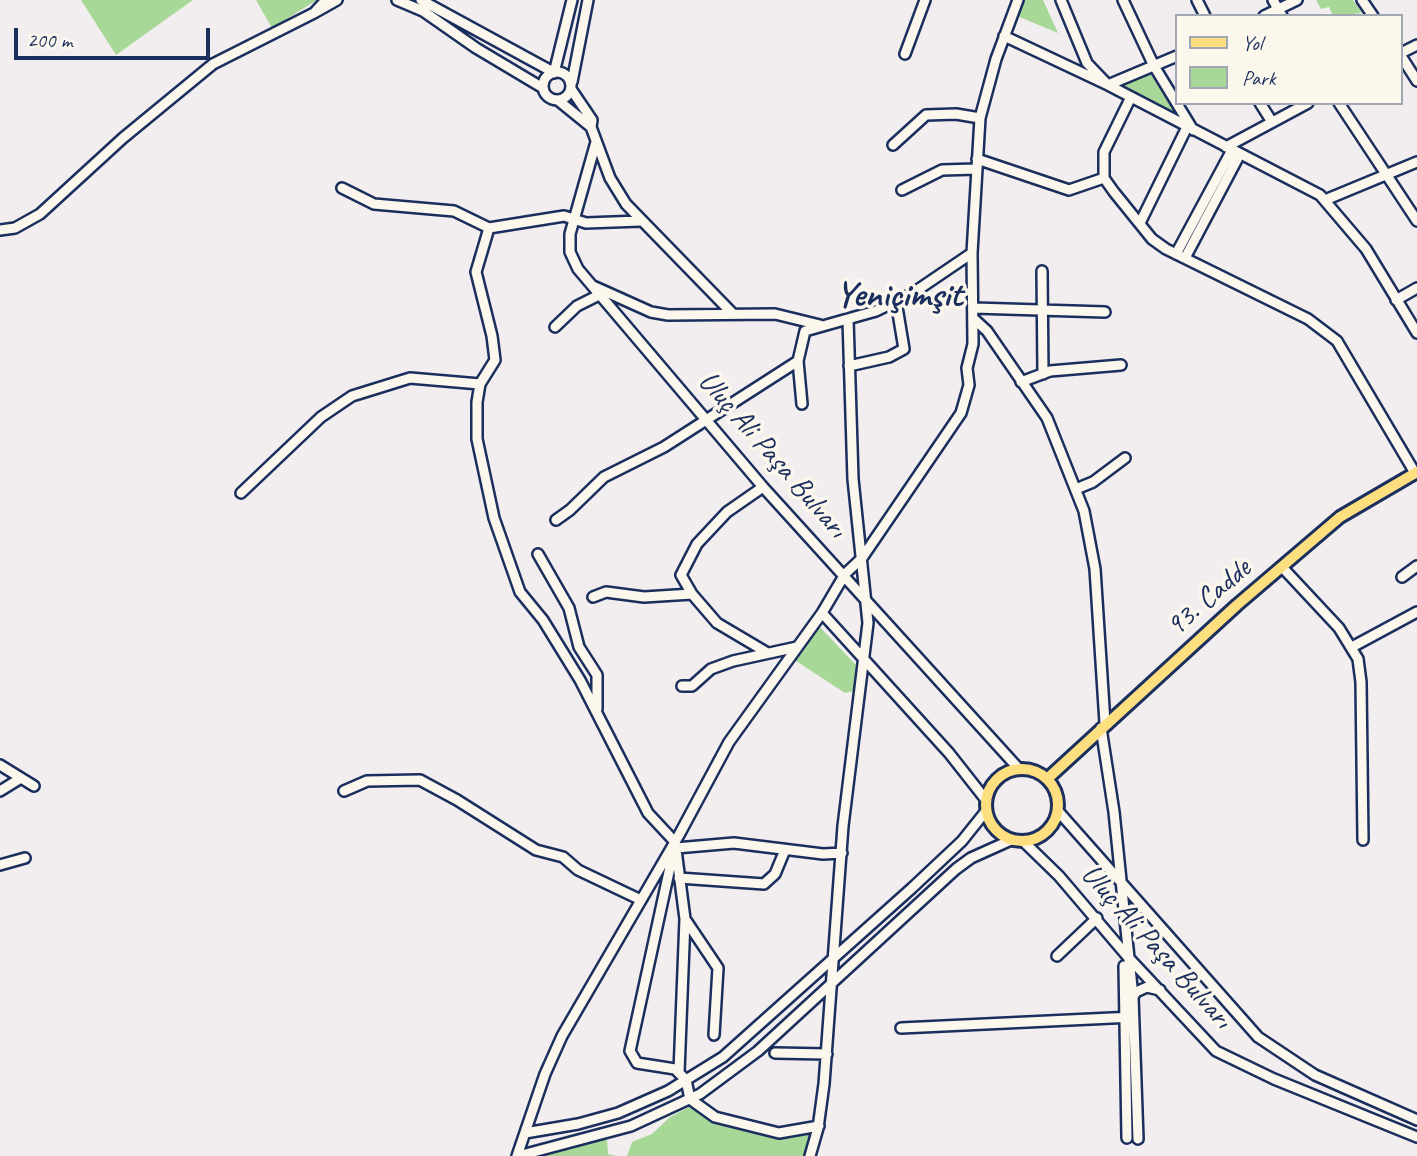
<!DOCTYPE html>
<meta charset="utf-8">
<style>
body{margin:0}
#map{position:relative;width:1417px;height:1156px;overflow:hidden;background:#f2eeef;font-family:Caveat,sans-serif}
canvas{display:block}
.legend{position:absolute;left:1175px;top:14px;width:228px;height:91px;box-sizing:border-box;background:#fbf7ec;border:2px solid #a1a7b3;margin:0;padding:9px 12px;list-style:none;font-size:21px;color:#1b2f5e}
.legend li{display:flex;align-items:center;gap:14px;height:35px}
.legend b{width:35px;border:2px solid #a1a7b3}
.scale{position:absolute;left:14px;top:28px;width:196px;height:32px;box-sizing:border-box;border:4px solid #1b2f5e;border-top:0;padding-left:9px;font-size:21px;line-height:24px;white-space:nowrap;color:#1b2f5e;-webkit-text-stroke:5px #fbf7ec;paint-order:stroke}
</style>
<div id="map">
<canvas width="1417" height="1156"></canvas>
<ul class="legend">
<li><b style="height:9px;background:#fedf80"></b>Yol</li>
<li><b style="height:19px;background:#a8d898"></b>Park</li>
</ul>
<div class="scale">200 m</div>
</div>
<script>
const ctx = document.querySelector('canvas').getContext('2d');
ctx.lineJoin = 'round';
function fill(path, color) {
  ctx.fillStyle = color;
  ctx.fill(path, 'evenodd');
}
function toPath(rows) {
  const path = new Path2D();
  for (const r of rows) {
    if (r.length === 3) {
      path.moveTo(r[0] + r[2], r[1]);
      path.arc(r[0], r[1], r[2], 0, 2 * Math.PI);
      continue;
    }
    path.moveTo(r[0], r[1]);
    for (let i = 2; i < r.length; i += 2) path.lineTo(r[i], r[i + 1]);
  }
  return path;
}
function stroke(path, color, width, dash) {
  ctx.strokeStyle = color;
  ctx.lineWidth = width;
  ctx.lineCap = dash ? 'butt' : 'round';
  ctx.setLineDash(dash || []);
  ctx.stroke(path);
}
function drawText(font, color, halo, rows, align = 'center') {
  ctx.font = font + ' Caveat,sans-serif';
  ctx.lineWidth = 7;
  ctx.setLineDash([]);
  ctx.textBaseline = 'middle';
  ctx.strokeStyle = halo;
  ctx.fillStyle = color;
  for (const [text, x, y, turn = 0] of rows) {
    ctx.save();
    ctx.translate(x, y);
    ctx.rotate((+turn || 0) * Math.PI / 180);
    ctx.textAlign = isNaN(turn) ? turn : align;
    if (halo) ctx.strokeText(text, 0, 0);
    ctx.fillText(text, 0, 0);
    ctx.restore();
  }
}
fill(toPath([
 [81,0,193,0,116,55],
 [256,0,317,0,272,28],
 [1023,0,1043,0,1058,33,1017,16],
 [1316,0,1353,0,1362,13,1333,16,1329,7,1321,9],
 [1149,72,1175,112,1173,114,1124,88,1123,84],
 [818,625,856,665,853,691,845,693,793,659],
 [689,1107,708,1117,761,1132,812,1131,805,1156,627,1156,632,1142,652,1134,670,1117],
 [607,1139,608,1154,617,1156,539,1156]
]), '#a8d898');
const minor = toPath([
 [326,0,314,13,337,0],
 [397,0,423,11,476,48,543,88],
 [421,0,553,72],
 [1061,0,1087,63,1108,85,1177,56],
 [1123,0,1154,66,1193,130],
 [1197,0,1205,16],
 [1273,0,1282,16],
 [1362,0,1373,16],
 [1264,16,1297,0],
 [1004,36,1108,85,1320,195,1366,249,1417,333],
 [1401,53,1417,45],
 [905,54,925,0],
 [1401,56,1417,81],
 [557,86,14],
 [554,73,572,0],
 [572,82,588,0],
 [571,89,592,120,591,127,610,178,626,204,733,314],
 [1131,97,1104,152,1104,178,1114,192,1152,239,1166,249,1308,319,1337,341,1415,473],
 [559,101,591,127],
 [1260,103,1272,122],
 [1339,103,1417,221],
 [596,142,570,234,570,252,578,269,763,487,1019,769],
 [893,145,926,115,956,114,980,118],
 [1226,147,1308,103],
 [977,159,1069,190,1104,178],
 [342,188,374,204,454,211,489,228,564,216,586,223,640,221],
 [902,190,942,170,976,169],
 [1325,200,1417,162],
 [1140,223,1187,127],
 [489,228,476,272,492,336,495,360,480,384,477,402,477,439,494,518,520,592,543,620,580,680,648,813,675,842,685,919,679,1072],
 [0,230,15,228,40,214,123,138,213,64,314,13],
 [1176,254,1232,150],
 [1185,258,1240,154],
 [1042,271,1043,374],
 [593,286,651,312,668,315,775,314,820,325],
 [1396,300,1417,288],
 [974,308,1105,312],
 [974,319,987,331,1047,418,1084,511,1095,569,1105,723],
 [555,327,577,306,599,295],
 [798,361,802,404],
 [849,366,889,357,904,349,896,301],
 [1021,382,1050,371,1121,365],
 [763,487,727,512,697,544,681,575,692,594,717,623,766,652],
 [1076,489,1093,482,1125,458],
 [241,493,321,417,352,396,410,378,480,384],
 [556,520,570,510,604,477,664,447,798,361,805,331,876,311,913,293,972,253],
 [538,554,569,608,579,647,597,675,597,709],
 [1282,567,1339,628,1358,659,1361,682,1363,840],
 [1402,577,1417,566],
 [593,597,606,592,644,597,692,594],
 [822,613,949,753,986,800],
 [1352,647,1417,612],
 [682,686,692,686,711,669,733,661,797,647],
 [1101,728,1114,812,1133,997],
 [0,765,34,786],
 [0,791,21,778],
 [344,791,367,781,420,780,457,800,536,850,563,857,578,870,641,900],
 [1058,811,1258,1037,1315,1075,1417,1120],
 [1023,841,1059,876,1128,957,1216,1051,1274,1079,1417,1137],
 [676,848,734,843,823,854,842,853],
 [672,858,630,1051,637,1063,675,1069,686,1080,690,1099,715,1117,779,1133,819,1126],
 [0,865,25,858],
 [679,878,764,884,775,874,785,850],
 [685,919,718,968,714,1035],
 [1057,956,1097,918],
 [1124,966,1127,1138],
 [901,1028,1133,1017],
 [775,1053,827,1054],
 [525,1133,578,1124,618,1113,668,1091,723,1057,912,888,962,841,986,811],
 [1138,1139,1133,997,1136,992,1147,987,1160,990],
 [517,1156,545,1074,562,1036,679,835,729,742,822,613,845,574,862,558,961,413,969,385,967,368,973,344,972,253,980,118,996,59,1018,0],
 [518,1156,631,1126,700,1094,758,1051,956,869,971,858,1011,840],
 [810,1156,818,1128,824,1084,843,826,868,623,853,479,848,319]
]);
const major = toPath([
 [1022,805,36],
 [1047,779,1237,605,1340,517,1417,472]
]);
stroke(minor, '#1b2f5e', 14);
stroke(major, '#1b2f5e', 16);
stroke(minor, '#fbf7ec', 9);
stroke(major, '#fedf80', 10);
drawText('30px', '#1b2f5e', '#fbf7ec', [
 ["Uluç Ali Paşa Bulvarı",772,455,49],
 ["93. Cadde",1209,598,-41],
 ["Uluç Ali Paşa Bulvarı",1156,947,48]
]);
drawText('bold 37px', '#1b2f5e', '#fbf7ec', [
 ["Yeniçimşit",899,296]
]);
</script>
